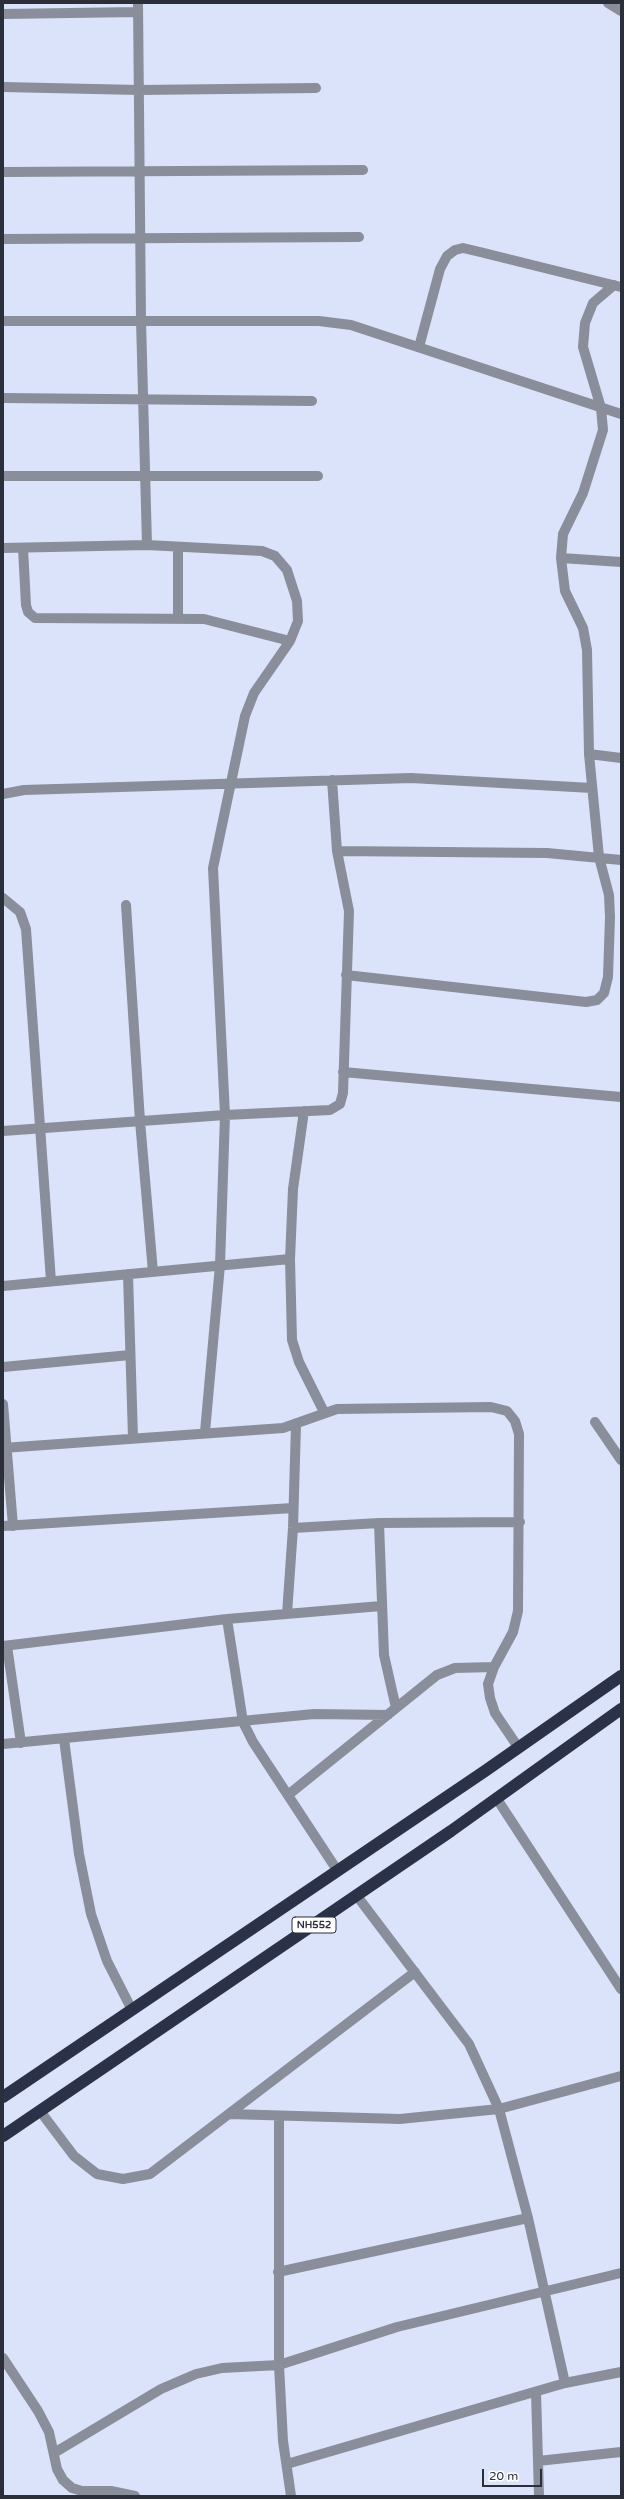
<!DOCTYPE html>
<style>
body{margin:0}
#map{position:relative;width:624px;height:2499px;overflow:hidden;background:#dbe3fa;font-family:"Varela Round",sans-serif}
canvas{display:block}
.frame{position:absolute;inset:0;border:4px solid #2b2f3a;pointer-events:none}
.scale{position:absolute;left:482px;top:2469px;width:60px;height:18px;box-sizing:border-box;border:2px solid #2b2f3a;border-top:0;padding-left:5px;font-size:12px;line-height:14px;white-space:nowrap;color:#2b2f3a;-webkit-text-stroke:3px #fff;paint-order:stroke}
</style>
<div id="map">
<canvas width="624" height="2499"></canvas>
<div class="frame"></div>
<div class="scale">20 m</div>
</div>
<script>
const ctx = document.querySelector('canvas').getContext('2d');
ctx.lineJoin = 'round';
function toPath(rows) {
  const path = new Path2D();
  for (const r of rows) {
    path.moveTo(r[0], r[1]);
    for (let i = 2; i < r.length; i += 2) path.lineTo(r[i], r[i + 1]);
  }
  return path;
}
function stroke(path, color, width, dash) {
  ctx.strokeStyle = color;
  ctx.lineWidth = width;
  ctx.lineCap = dash ? 'butt' : 'round';
  ctx.setLineDash(dash || []);
  ctx.stroke(path);
}
function drawText(font, color, halo, rows, align = 'center') {
  ctx.font = font + ' "Varela Round",sans-serif';
  ctx.lineWidth = 3;
  ctx.setLineDash([]);
  ctx.textBaseline = 'middle';
  ctx.strokeStyle = halo;
  ctx.fillStyle = color;
  for (const [text, x, y, turn = 0] of rows) {
    ctx.save();
    ctx.translate(x, y);
    ctx.rotate((+turn || 0) * Math.PI / 180);
    ctx.textAlign = isNaN(turn) ? turn : align;
    if (halo) ctx.strokeText(text, 0, 0);
    ctx.fillText(text, 0, 0);
    ctx.restore();
  }
}
stroke(toPath([
 [138,3,141,320,147,545],
 [608,3,621,11],
 [3,14,138,12],
 [3,87,139,90,316,88],
 [3,172,363,170],
 [3,239,359,237],
 [3,321,319,321,351,325,621,414],
 [419,347,440,269,447,256,455,250,463,248,480,252,621,287],
 [3,398,312,401],
 [3,476,318,476],
 [178,547,178,619],
 [3,548,147,545,262,551,275,556,287,570,297,601,298,621,290,641,254,693,245,716,213,868,225,1115,220,1265,205,1432],
 [23,548,26,605,28,612,35,618,204,619,290,641],
 [561,558,621,562],
 [589,754,621,758],
 [3,794,24,790,411,778,592,788],
 [337,851,547,853,621,860],
 [3,898,20,912,26,929,51,1281],
 [126,905,140,1121,153,1272],
 [346,975,586,1002,597,1000,604,993,608,977,610,917,609,895,599,857,589,754,587,650,583,628,565,591,561,558,563,534,583,493,603,430,601,408,583,347,585,323,593,303,614,285],
 [343,1072,621,1097],
 [304,1111,293,1189,290,1259,292,1340,299,1362,324,1412],
 [3,1131,225,1115,330,1110,340,1104,343,1093,349,911,337,851,332,780],
 [128,1274,133,1438],
 [3,1286,290,1259],
 [3,1367,130,1355],
 [3,1404,13,1526],
 [595,1422,621,1460],
 [3,1448,283,1428,337,1409,491,1407,507,1411,515,1421,519,1434,518,1611,513,1632,494,1667,488,1684,490,1698,495,1713,518,1747],
 [379,1523,384,1655,396,1708],
 [3,1526,293,1508],
 [293,1528,379,1523,520,1522],
 [287,1614,293,1528,296,1425],
 [227,1619,243,1722,253,1742,337,1870],
 [3,1646,227,1619,381,1606],
 [7,1646,21,1743],
 [64,1739,79,1854,91,1914,107,1961,131,2008],
 [3,1744,314,1714,388,1715],
 [288,1795,437,1675,455,1668,494,1667],
 [497,1799,621,1989],
 [357,1896,469,2044,499,2109,528,2218,565,2383],
 [40,2111,74,2156,97,2174,123,2179,150,2174,415,1972],
 [229,2114,400,2119,499,2109,621,2076],
 [279,2116,279,2365,283,2441,291,2496],
 [278,2272,528,2218],
 [3,2358,38,2411,49,2432,57,2469,63,2480,72,2488,82,2491,111,2491,135,2496],
 [536,2392,539,2496],
 [54,2453,161,2389,196,2374,222,2368,279,2365,397,2327,621,2273],
 [538,2461,621,2452],
 [287,2464,565,2383,621,2372]
]), '#8a8e9a', 10);
stroke(toPath([
 [3,2097,485,1771,621,1676],
 [3,2136,451,1831,621,1709]
]), '#2b3248', 12);
for (const [x, y, w] of [
 [314,1925,44]
]) {
  const box = new Path2D();
  box.roundRect(x - w / 2, y - 8, w, 16, 3);
  ctx.fillStyle = '#fff';
  ctx.fill(box);
  stroke(box, '#2b2f3a', 1);
}
drawText('bold 10px', '#2b2f3a', null, [
 ["NH552",314,1925]
]);
</script>
